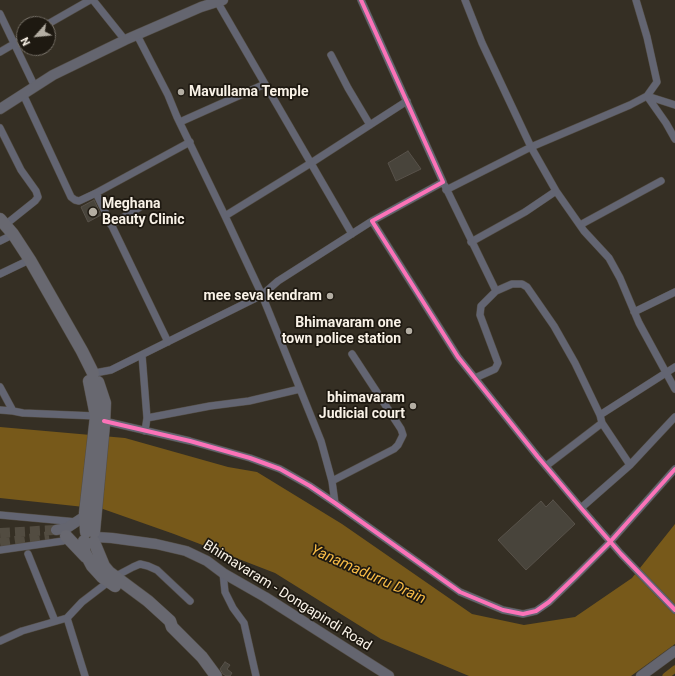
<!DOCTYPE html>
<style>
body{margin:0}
#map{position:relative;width:675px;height:676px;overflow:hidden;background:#352f24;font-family:Roboto,sans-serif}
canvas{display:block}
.north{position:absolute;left:16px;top:16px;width:40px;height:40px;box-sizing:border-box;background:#1e1911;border:1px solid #767067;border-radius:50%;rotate:243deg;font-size:11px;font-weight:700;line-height:16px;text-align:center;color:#f9f2e7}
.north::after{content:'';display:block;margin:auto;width:14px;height:18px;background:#b4aea3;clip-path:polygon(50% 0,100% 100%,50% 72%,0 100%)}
</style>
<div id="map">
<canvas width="675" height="676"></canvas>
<div class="north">N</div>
</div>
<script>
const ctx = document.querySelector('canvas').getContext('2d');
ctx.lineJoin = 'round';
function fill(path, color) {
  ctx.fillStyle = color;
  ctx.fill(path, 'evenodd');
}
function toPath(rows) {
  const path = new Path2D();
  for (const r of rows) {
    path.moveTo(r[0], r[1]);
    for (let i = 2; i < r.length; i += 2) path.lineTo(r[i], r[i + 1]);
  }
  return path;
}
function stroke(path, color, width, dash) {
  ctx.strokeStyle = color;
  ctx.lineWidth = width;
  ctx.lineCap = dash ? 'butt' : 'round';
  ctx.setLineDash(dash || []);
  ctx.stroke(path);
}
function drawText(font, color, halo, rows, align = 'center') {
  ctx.font = font + ' Roboto,sans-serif';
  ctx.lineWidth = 3.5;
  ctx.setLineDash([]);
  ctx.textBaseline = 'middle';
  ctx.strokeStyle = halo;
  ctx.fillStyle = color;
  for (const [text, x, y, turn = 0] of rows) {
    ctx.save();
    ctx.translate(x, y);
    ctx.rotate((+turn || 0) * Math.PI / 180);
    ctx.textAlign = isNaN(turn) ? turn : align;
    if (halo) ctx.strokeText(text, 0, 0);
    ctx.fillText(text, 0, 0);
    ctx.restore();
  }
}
fill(toPath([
 [0,427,125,438,228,467,257,472,342,524,472,614,524,625,575,617,632,578,675,524,675,644,631,676,469,676,381,639,275,573,174,534,103,509,0,498]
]), '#77591a');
stroke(toPath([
 [666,676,675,669]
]), '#77591a', 7);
const building = toPath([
 [408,151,421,169,396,181,388,163,408,151],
 [94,200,101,215,88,222,81,207,94,200],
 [553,500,575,524,526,570,498,540,541,501,546,507,553,500],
 [225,662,230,665,227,669,232,673,230,676,226,676,223,674,220,669,225,662]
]);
fill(building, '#48443b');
stroke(building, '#58524a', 1);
stroke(toPath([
 [0,533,56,530],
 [0,543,49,536]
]), '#524c41', 10, [10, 5]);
const street = toPath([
 [93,0,125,40],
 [361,0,443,182,372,221,458,357,538,457,581,508,621,554,675,610],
 [465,0,482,43,531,147,556,191,584,231,609,258,620,278,639,323,675,389],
 [636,0,647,37,657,82,647,96,675,105],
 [218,3,352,234],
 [0,14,35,87],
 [48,24,90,0],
 [137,35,168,95,177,117,225,216,262,295,321,441,332,481,335,503],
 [0,52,24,38],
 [331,55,348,88,370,125],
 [23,94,71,197,75,200,79,201,96,193,168,342],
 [180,122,265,84],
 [0,128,21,170,36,191,38,197,35,201,5,225],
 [445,186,496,291],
 [446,190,531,147,630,105,647,96,666,123,675,139],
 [96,193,190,142],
 [225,216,311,163,407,101],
 [111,225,140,207],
 [580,225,661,181],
 [0,241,8,237],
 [471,242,525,212,556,191],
 [0,274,25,262],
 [634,312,675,292],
 [142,355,147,418,145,431],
 [95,373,111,370,262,295,278,281,372,221],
 [475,378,495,369,498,363,480,315,481,306,496,291,512,284,522,284,527,287,554,326,575,363,600,415,602,423,630,465],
 [0,387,13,411,23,413,96,416],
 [0,410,13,411],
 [600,415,675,367],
 [147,418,210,406,249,401,300,389],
 [104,421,190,441,250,458,280,469,310,486,335,503,460,592,503,610,523,614,536,611,549,602,575,577,610,542,675,469],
 [546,466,602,423],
 [332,481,394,449,398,445,403,435,401,429,352,354],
 [581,508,630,465,675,417],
 [0,515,77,522],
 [0,550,63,541,66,536],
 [28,554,55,621],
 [223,573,225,592,233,608,244,623,256,676],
 [67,618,85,676],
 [0,641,22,631,67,618,82,602,116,576,133,567,140,564,148,566,157,570,190,601]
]);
const primary = toPath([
 [0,109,53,75,125,40,201,7,223,0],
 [56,530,67,528,85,516],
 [96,537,112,538,156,544,186,551,207,561,223,573,265,597,389,676],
 [641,676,675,651]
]);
const highway = toPath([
 [0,219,13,234,30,260,82,351,93,373],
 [86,532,85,513,96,416,89,381],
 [94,532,104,425,105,403,98,382],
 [66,536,86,557],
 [84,541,84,551,92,566,102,577,115,586],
 [94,542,104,566,109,572,148,601,170,621,172,627,202,657,216,676]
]);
stroke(street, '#534d45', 8);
stroke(primary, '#534d45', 11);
stroke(highway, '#534d45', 13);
stroke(street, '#636572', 7);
stroke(primary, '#64656f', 10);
stroke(highway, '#686870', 12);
stroke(toPath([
 [361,0,443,182,372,221,458,357,538,457,581,508,621,554,675,610],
 [104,421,190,441,250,458,280,469,310,486,335,503,460,592,503,610,523,614,536,611,549,602,575,577,610,542,675,469]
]), '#fb73b8', 4);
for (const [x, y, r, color] of [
 [181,92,4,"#b4aea3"],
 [93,212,5,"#b4aea3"],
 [330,296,4,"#b4aea3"],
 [409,331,4,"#b4aea3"],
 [413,406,4,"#b4aea3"]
]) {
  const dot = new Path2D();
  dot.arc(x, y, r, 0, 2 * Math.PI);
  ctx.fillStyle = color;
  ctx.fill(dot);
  stroke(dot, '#1e1911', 1.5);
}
drawText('bold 14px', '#f9f2e7', '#1e1911', [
 ["Mavullama Temple",189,92,"left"],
 ["Meghana",102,204,"left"],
 ["Beauty Clinic",102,220,"left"],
 ["mee seva kendram",322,296],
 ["Bhimavaram one",401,323],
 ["town police station",401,339],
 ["bhimavaram",405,398],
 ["Judicial court",405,414]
], 'right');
drawText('14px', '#f9f2e7', '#1e1911', [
 ["Bhimavaram - Dongapindi Road",287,596,32]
]);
drawText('italic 15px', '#f7bb46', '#1e1911', [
 ["Yanamadurru Drain",368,575,24]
]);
</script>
